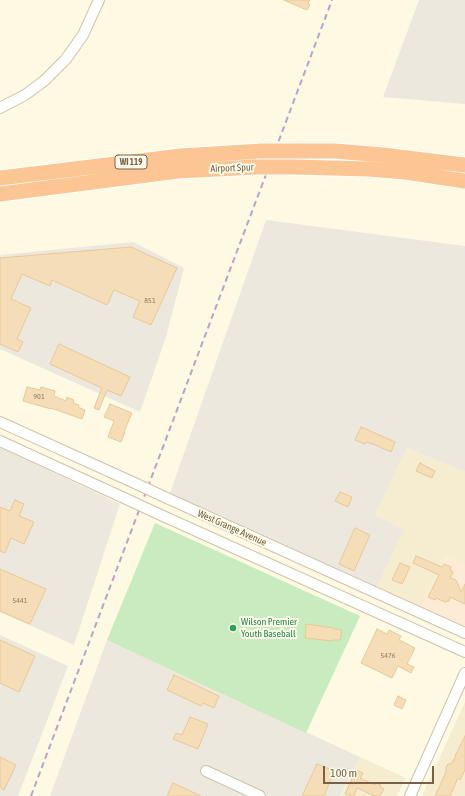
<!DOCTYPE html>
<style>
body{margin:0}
#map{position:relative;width:465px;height:796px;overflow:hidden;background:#fef9e2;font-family:"Asap Condensed",sans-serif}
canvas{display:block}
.scale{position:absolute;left:323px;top:766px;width:111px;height:18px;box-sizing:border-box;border:2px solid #776247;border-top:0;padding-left:5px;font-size:12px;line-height:14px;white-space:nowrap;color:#776247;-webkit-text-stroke:3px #fffbea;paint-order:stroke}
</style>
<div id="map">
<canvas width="465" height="796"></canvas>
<div class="scale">100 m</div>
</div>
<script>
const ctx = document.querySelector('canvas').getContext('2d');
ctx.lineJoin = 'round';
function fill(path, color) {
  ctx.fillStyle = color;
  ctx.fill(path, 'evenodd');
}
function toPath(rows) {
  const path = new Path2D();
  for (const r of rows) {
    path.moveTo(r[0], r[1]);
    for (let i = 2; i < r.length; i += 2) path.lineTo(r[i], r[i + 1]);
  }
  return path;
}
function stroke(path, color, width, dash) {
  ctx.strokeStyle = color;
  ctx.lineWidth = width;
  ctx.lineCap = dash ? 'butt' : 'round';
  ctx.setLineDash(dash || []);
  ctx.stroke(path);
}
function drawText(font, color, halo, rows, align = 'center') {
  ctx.font = font + ' "Asap Condensed",sans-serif';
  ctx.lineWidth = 4;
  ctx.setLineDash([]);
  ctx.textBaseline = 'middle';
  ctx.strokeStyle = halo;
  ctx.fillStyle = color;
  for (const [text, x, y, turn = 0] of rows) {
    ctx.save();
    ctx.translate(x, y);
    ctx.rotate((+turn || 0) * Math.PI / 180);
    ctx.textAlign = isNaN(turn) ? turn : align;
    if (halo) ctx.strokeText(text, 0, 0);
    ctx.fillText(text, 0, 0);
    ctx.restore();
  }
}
fill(toPath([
 [407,448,465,472,465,565,446,556,421,608,377,587,403,529,375,515],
 [465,702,465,796,422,796],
 [360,757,406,778,397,796,341,796]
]), '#f6edd0');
fill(toPath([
 [446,556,465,565,465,628,421,608]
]), '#ffead5');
fill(toPath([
 [419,0,465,0,465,104,383,97],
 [266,220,465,246,465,472,407,448,375,515,404,529,377,587,170,493],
 [133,242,184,268,166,337,140,412,0,349,0,255],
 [0,447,120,504,74,645,0,612],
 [0,635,68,666,18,796,0,796],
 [107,640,360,757,340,796,50,796]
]), '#ece8dd');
fill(toPath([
 [155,523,360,616,306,733,107,640]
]), '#c8ecbf');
const building = toPath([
 [284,0,310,0,308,3,310,5,307,10,284,0],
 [131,247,177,268,151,325,133,317,140,301,114,290,107,305,52,280,50,286,22,274,11,299,31,308,17,339,23,342,18,352,0,344,0,258,131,247],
 [59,344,130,377,121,396,107,390,99,410,94,408,102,388,50,364,59,344],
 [27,387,40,390,41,387,55,391,54,396,66,401,67,397,74,400,73,403,79,405,78,407,85,410,82,419,51,408,51,409,23,401,27,387],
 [110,404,132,413,124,432,125,432,121,442,108,437,114,421,104,417,110,404],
 [361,427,395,442,391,452,373,444,366,442,365,444,355,440,361,427],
 [420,463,435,471,432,478,416,471,420,463],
 [340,492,352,497,348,507,335,501,340,492],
 [15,500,24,504,19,516,34,522,24,544,11,538,5,553,0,551,0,507,10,511,15,500],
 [355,528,370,535,354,571,339,564,355,528],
 [416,556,442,567,444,564,451,567,450,570,453,572,450,578,456,580,461,592,465,584,465,604,450,597,449,601,445,602,436,598,435,600,428,597,439,575,413,563,416,556],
 [400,563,410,567,402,584,392,580,400,563],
 [0,569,46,589,30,624,0,611,0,569],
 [306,624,334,628,334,629,342,630,340,640,333,640,333,641,305,638,306,624],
 [377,629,387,634,389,630,401,636,399,640,415,648,407,664,414,667,411,673,398,666,392,678,361,663,377,629],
 [0,640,35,656,19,692,0,683,0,640],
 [174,675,219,696,214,708,203,703,201,706,167,690,174,675],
 [398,696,406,700,402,709,394,705,398,696],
 [190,717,208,724,198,749,173,739,176,733,182,735,190,717],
 [465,736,465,770,460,780,458,778,450,796,435,796,446,772,446,767,448,764,451,764,456,756,455,756,465,736],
 [0,757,16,765,4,790,0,787,0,757],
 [317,764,334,771,324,796,302,796,317,764],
 [356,770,363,773,360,778,375,785,376,783,381,785,380,787,384,789,380,796,375,796,357,788,354,796,345,794,356,770],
 [173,783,201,796,167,796,173,783]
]);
fill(building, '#f5ddb8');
stroke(building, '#e9c897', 1);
const minor = toPath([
 [0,108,25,95,44,81,66,59,83,35,99,0],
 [0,422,128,480],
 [0,441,122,497],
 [169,499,465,633],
 [163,516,465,652],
 [206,771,260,796],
 [410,796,465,673]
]);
const highway = toPath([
 [301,151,335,151,383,155,465,165],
 [295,167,368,169,405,172,465,181],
 [0,178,181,156,262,151],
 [0,194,178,171,256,167]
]);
stroke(minor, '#d0c2a8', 12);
stroke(highway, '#fff', 17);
stroke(minor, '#fff', 10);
stroke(highway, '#fcc694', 15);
stroke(toPath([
 [31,796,332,0]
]), '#bea0c8', 2, [6, 4]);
const minorBridge = toPath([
 [128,480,169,499],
 [122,497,163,516]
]);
const highwayBridge = toPath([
 [262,151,301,151],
 [256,167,295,167]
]);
stroke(minorBridge, '#d0c2a8', 12, []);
stroke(highwayBridge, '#fff', 17, []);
stroke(minorBridge, '#fff', 10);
stroke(highwayBridge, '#fcc694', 15);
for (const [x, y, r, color] of [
 [233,628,4,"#2e9e5b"]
]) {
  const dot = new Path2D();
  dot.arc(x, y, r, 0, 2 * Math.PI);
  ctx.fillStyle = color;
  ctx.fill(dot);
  stroke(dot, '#fffbea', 1.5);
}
drawText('8px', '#968163', null, [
 ["851",150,300],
 ["901",39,396],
 ["5441",20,600],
 ["5476",388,655]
]);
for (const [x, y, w] of [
 [131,162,32]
]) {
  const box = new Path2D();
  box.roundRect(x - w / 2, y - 7, w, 14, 3);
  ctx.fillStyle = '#fffbea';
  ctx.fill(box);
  stroke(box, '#776247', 1);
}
drawText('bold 9px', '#776247', null, [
 ["WI 119",131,162]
]);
drawText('10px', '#776247', '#fffbea', [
 ["Airport Spur",232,168,-2],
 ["West Grange Avenue",232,528,24]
]);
drawText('10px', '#27864d', '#fffbea', [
 ["Wilson Premier",241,622],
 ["Youth Baseball",241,634]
], 'left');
</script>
